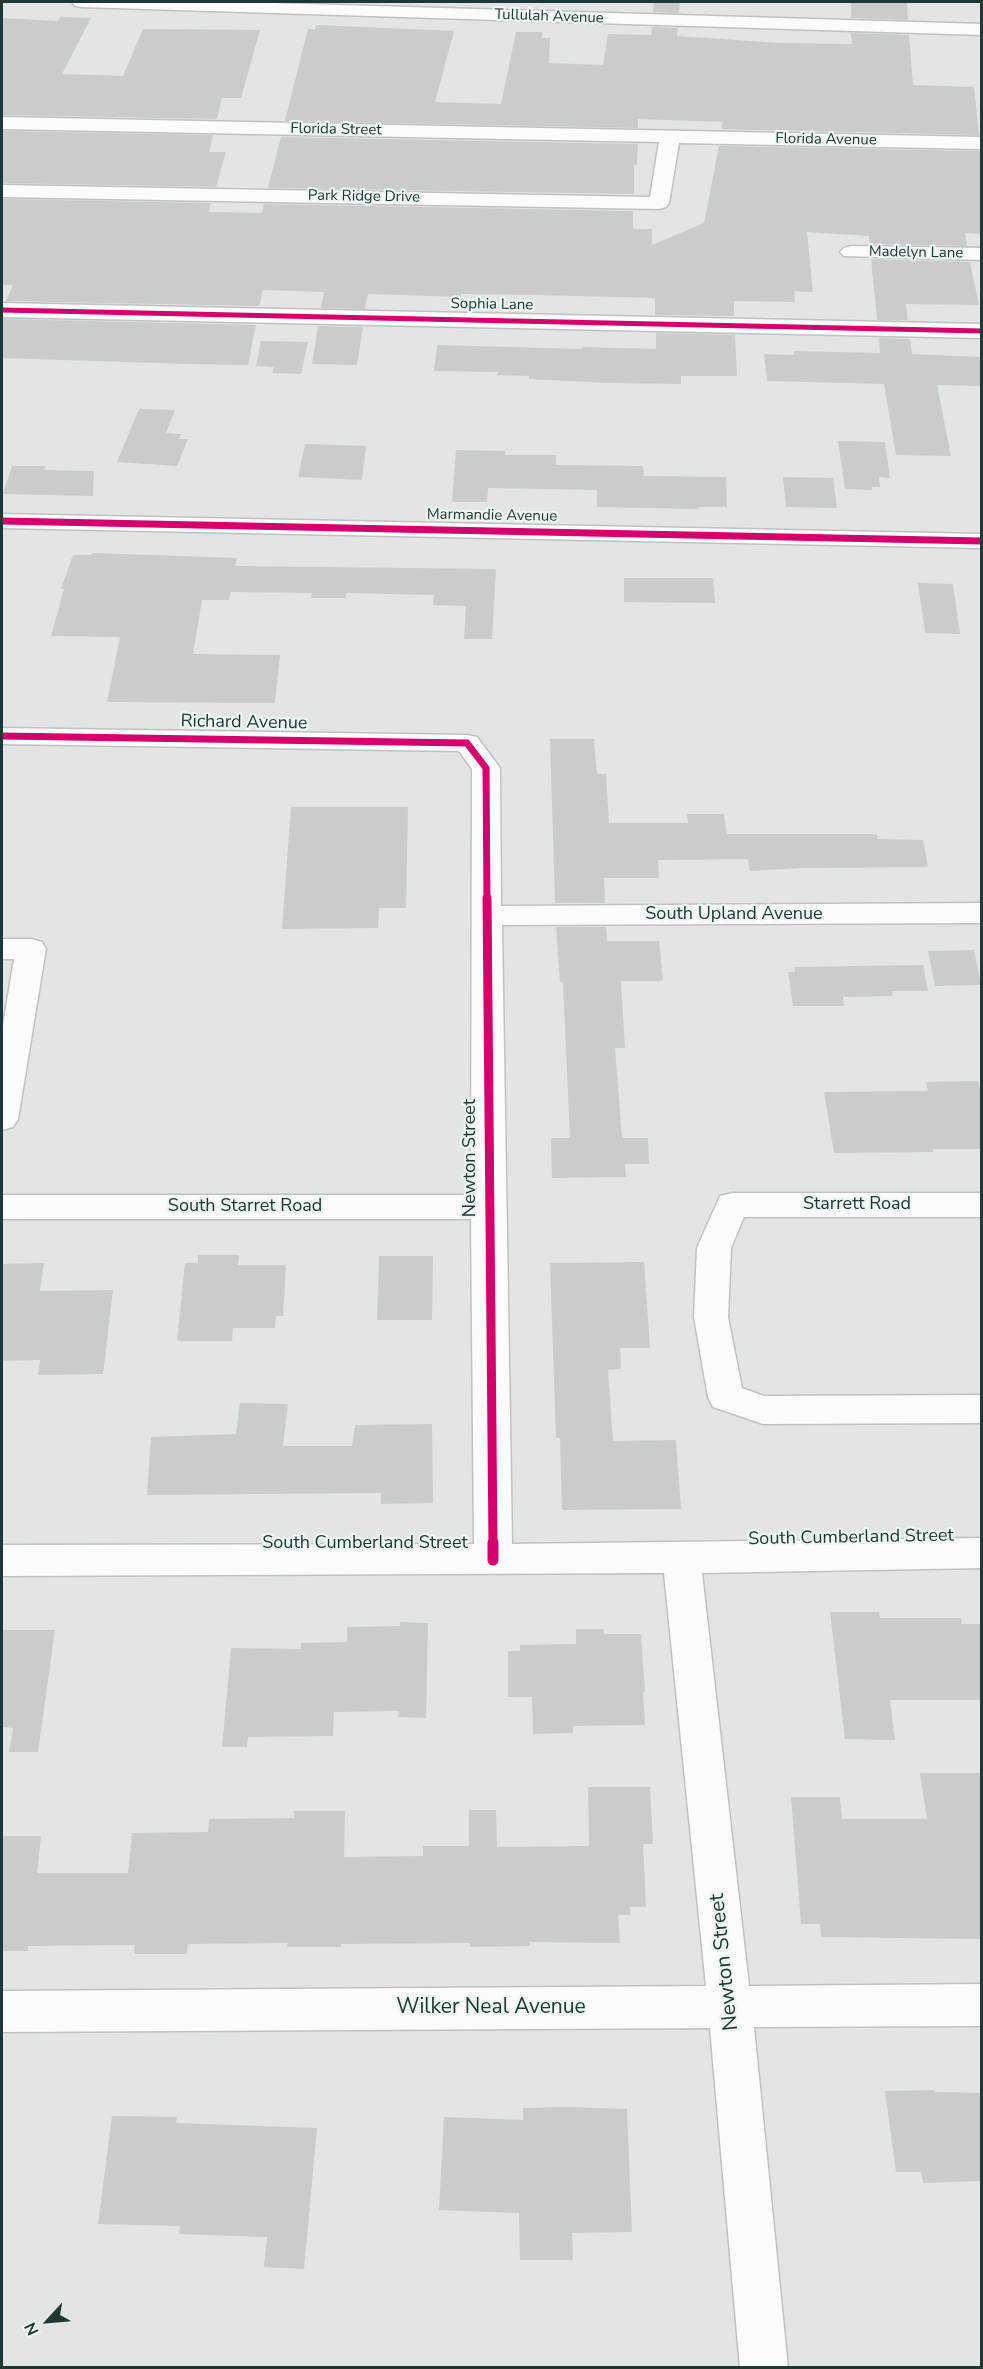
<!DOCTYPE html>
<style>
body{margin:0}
#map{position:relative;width:983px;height:2369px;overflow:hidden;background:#e1e6e4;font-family:"Nunito Sans",sans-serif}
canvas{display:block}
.frame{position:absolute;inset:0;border:3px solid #213734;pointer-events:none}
.north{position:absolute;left:18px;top:2291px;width:60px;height:60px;-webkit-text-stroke:4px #eef6f3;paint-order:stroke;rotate:244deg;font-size:16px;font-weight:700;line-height:24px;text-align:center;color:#213734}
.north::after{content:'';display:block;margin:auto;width:21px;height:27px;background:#213734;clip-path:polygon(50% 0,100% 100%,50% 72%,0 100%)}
</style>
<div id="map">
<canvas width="983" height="2369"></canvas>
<div class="frame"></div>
<div class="north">N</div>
</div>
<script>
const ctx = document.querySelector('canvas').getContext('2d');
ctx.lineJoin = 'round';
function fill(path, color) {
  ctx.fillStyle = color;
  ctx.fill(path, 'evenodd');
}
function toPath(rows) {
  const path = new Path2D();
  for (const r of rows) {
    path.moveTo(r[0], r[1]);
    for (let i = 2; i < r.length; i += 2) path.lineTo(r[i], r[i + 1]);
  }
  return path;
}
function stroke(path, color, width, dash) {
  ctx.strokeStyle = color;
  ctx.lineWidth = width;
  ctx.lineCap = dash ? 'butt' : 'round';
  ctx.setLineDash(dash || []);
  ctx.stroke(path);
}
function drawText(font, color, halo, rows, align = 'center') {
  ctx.font = font + ' "Nunito Sans",sans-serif';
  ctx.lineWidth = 4.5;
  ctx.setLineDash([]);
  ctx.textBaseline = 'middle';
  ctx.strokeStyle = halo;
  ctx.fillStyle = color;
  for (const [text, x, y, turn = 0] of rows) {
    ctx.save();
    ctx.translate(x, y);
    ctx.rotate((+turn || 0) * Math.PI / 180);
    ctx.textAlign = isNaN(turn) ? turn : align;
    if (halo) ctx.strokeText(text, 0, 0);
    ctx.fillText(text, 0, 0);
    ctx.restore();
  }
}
fill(toPath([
 [654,2,680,2,679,13,653,12],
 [851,2,907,2,908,20,851,18],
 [60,17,91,18,62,74,123,76,143,29,260,30,241,98,222,98,217,119,2,115,2,18,58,21],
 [316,25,454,31,435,102,501,104,516,32,542,32,542,38,550,38,549,63,603,65,608,34,651,35,652,27,678,28,677,36,781,43,852,44,851,33,909,35,913,85,974,87,979,135,721,129,723,122,638,119,638,128,285,121,308,29,315,30],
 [2,131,213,135,209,152,226,152,216,187,2,183],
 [281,137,638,144,637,165,634,165,634,194,268,188],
 [719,146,980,151,981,234,965,233,967,246,869,244,869,236,807,232,813,292,794,291,795,302,734,301,734,316,655,315,655,298,534,295,461,294,461,297,368,294,365,309,321,308,324,292,263,290,259,306,6,301,13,285,2,285,2,199,211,203,209,212,262,213,264,204,633,211,633,229,652,229,652,245,704,223],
 [871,259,970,262,979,305,906,304,908,320,877,320],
 [2,319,256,325,248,365,187,364,2,358],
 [318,326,363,327,357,365,312,364],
 [656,333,735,335,737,376,681,376,681,384,610,383,529,379,529,376,497,375,498,372,434,371,437,345,582,349,582,347,656,349],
 [879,338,910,339,912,354,981,357,981,386,937,385,951,456,896,455,884,384,767,381,764,354,794,355,794,351,880,353],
 [261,341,308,342,301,374,272,373,274,367,256,366],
 [139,409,175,410,166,433,181,434,179,439,188,439,177,466,117,462],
 [838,441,885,442,890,478,879,477,880,487,872,487,872,490,845,489],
 [305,444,366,446,362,480,298,477],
 [456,450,505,451,505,455,556,455,556,465,643,466,644,476,726,477,727,507,699,507,699,509,597,507,597,490,488,488,487,502,452,502],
 [12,466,46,466,44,470,94,471,93,496,3,494],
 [783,477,833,478,837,508,786,507],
 [92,553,237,558,235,566,496,569,492,639,464,639,466,606,433,605,434,595,346,593,346,598,311,598,312,593,231,592,229,600,202,600,193,654,280,655,275,703,107,702,120,637,51,636,64,589,61,589,73,555,91,555],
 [624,578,713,578,715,603,624,602],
 [918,583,953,584,960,634,925,633],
 [550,739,594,739,597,774,606,774,609,823,688,823,687,814,724,814,727,834,877,834,878,839,923,840,928,867,803,868,750,871,748,859,658,860,659,878,604,878,605,903,555,903],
 [291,807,408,807,406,908,379,908,378,928,282,929],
 [556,927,606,927,607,941,659,941,663,981,621,981,625,1048,615,1048,622,1138,648,1138,649,1164,625,1164,626,1177,552,1178,551,1138,570,1138,563,982,560,982],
 [974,950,981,985,935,986,928,951],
 [923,965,928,991,892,991,893,996,843,997,844,1006,793,1006,788,972,795,972,794,967],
 [978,1081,981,1094,981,1149,933,1149,933,1152,834,1153,824,1092,928,1091,926,1082],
 [198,1255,239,1255,238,1265,286,1265,283,1316,276,1316,275,1328,233,1328,232,1341,177,1341,185,1263,198,1263],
 [379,1256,433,1256,432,1320,377,1320],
 [644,1262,650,1348,620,1348,621,1369,608,1370,613,1441,676,1440,681,1509,562,1510,560,1438,556,1438,550,1263],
 [44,1263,40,1291,113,1290,103,1374,38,1375,40,1360,2,1361,2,1264],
 [240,1403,288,1404,283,1446,352,1446,355,1425,432,1424,433,1503,381,1504,381,1493,147,1495,151,1437,236,1434],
 [830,1612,879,1612,880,1618,961,1618,962,1624,981,1624,981,1700,890,1700,895,1740,845,1739],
 [400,1622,428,1623,426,1718,398,1717,399,1711,334,1712,333,1736,248,1737,247,1747,222,1747,231,1648,301,1649,301,1643,347,1642,347,1627,400,1626],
 [576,1629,603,1629,604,1634,641,1634,645,1692,643,1692,645,1725,573,1726,573,1733,533,1734,532,1697,508,1697,508,1651,520,1651,520,1645,576,1644],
 [2,1630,55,1630,38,1752,9,1752,13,1728,2,1727],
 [920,1773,981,1773,981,1939,821,1937,820,1924,801,1924,791,1797,840,1797,842,1819,927,1819],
 [588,1787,650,1787,653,1844,643,1844,646,1907,630,1907,630,1915,618,1915,620,1943,530,1942,530,1946,470,1947,470,1943,341,1944,341,1947,287,1947,288,1943,188,1944,187,1954,134,1954,135,1945,28,1946,28,1951,2,1951,2,1836,41,1836,37,1873,128,1873,132,1833,208,1832,209,1819,294,1818,294,1811,345,1811,344,1857,423,1856,423,1846,469,1846,469,1810,496,1810,497,1847,589,1846],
 [935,2090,935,2092,981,2093,981,2181,923,2183,921,2172,896,2172,885,2091],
 [567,2107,627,2109,632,2232,572,2233,573,2260,520,2260,519,2213,439,2210,444,2117,523,2120,523,2108],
 [112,2116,177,2117,176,2123,317,2128,304,2269,264,2267,267,2237,179,2234,180,2226,98,2224]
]), '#c8cdcb');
const minor = toPath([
 [72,2,239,2,982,24,982,35,81,7,75,6,72,2],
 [2,117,982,137,982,149,679,143,669,203,666,207,659,209,2,197,2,185,650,197,659,142,2,129,2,117],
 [851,246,982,248,982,260,844,256,840,252,844,248,851,246],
 [2,303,982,324,982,338,2,317,2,303],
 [2,514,982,534,982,548,2,528,2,514],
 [2,728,467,735,477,737,500,768,501,906,982,903,982,923,502,925,512,1544,982,1538,982,1568,702,1573,749,1986,982,1984,982,2026,754,2027,788,2368,740,2368,710,2028,2,2032,2,1991,706,1986,664,1573,2,1576,2,1545,474,1544,471,1219,2,1219,2,1195,471,1195,472,769,459,751,2,744,2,728],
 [2,939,31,939,42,942,46,949,18,1119,13,1127,2,1130,2,1031,14,959,2,959,2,939],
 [732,1193,982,1193,982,1217,744,1217,731,1248,728,1317,742,1388,764,1396,982,1395,982,1423,763,1424,713,1407,708,1397,694,1317,697,1248,720,1196,732,1193]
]);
stroke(minor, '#bec3c1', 3);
fill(minor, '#fafbfb');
stroke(toPath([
 [2,310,982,331]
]), '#d6006c', 5);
stroke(toPath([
 [2,521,982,541],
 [2,736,467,743,486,768,487,900]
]), '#d6006c', 7);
stroke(toPath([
 [487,898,493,1545]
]), '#d6006c', 9);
stroke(toPath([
 [493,1543,493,1560]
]), '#d6006c', 11);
drawText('15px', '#213734', '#eef6f3', [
 ["Tullulah Avenue",549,17,2],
 ["Florida Street",336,130,1],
 ["Florida Avenue",826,140,1],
 ["Park Ridge Drive",364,197,1],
 ["Madelyn Lane",916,253,1],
 ["Sophia Lane",492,305,1],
 ["Marmandie Avenue",492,516,1]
]);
drawText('18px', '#213734', '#eef6f3', [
 ["Richard Avenue",244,723,1],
 ["South Upland Avenue",734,915],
 ["Newton Street",471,1158,-90],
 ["Starrett Road",857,1205],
 ["South Starret Road",245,1207],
 ["South Cumberland Street",851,1538,-1],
 ["South Cumberland Street",365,1544]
]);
drawText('21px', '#213734', '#eef6f3', [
 ["Newton Street",725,1962,-96],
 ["Wilker Neal Avenue",491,2008]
]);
</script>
